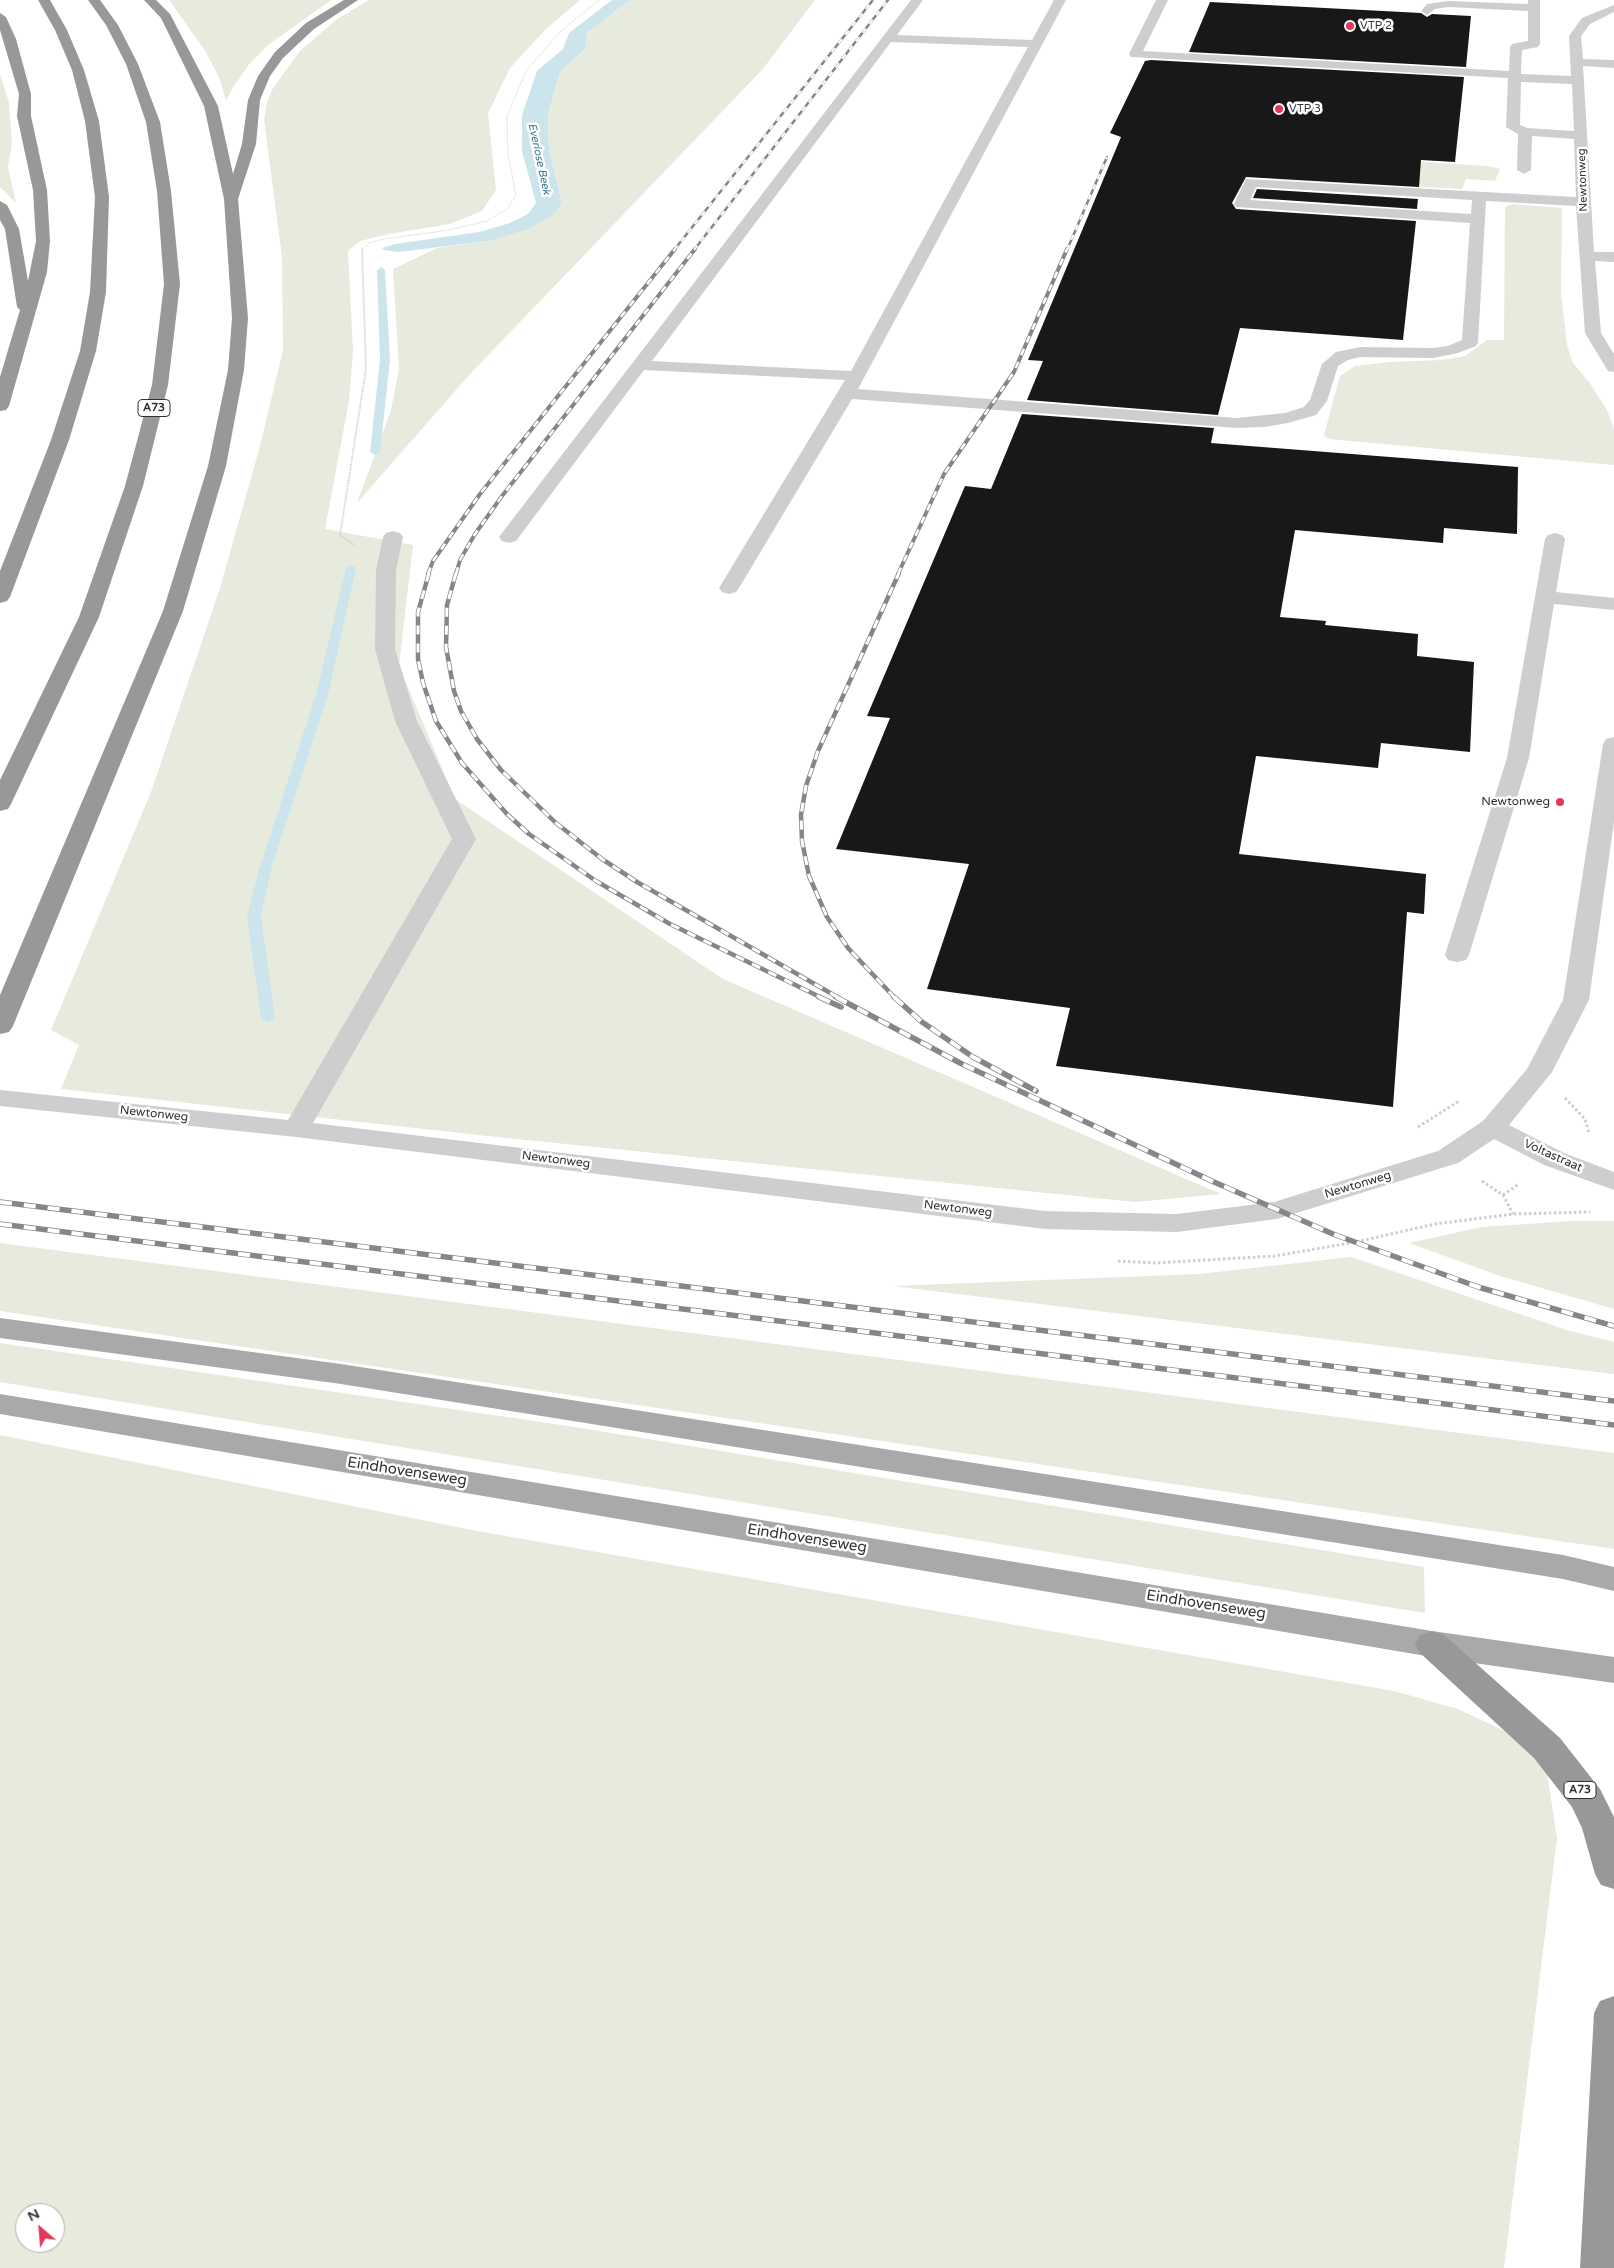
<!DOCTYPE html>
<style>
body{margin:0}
#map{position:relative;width:1614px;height:2268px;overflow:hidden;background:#fff;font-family:"Varela Round",sans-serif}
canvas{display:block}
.north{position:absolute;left:15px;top:2203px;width:50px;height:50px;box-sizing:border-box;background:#fff;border:1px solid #adadad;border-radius:50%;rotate:333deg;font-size:14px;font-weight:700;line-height:20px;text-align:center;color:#313131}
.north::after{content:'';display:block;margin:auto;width:18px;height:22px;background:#e6365b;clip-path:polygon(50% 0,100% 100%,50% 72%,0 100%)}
</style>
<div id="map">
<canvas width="1614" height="2268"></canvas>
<div class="north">N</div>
</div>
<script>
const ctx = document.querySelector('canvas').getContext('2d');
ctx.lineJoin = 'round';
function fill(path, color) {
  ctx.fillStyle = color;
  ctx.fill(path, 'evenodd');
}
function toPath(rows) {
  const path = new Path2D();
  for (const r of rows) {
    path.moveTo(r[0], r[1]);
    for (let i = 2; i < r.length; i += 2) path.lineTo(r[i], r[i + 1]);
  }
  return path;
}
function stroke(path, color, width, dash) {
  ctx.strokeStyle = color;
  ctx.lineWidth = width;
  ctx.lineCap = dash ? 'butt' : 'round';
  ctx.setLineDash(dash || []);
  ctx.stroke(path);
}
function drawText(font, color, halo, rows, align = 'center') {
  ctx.font = font + ' "Varela Round",sans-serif';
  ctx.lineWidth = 5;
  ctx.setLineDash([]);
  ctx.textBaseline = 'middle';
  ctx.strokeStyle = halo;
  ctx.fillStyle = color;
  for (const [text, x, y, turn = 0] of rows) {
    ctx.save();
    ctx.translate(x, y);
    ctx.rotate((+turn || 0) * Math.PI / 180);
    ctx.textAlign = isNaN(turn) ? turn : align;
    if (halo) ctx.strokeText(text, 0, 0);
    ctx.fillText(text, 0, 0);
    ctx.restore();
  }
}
fill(toPath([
 [169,0,331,0,268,45,250,63,232,89,226,101,219,77,204,49],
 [369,0,580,0,545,30,510,68,488,113,496,190,482,211,450,224,389,234,360,241,348,251,353,350,349,401,325,529,413,545,399,666,455,799,723,979,1221,1194,1135,1202,487,1136,61,1089,79,1045,51,1030,151,792,220,588,260,446,283,350,282,257,264,120,267,103,273,88,300,51,337,19],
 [630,0,815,0,762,70,471,373,357,503,391,410,399,369,393,269,437,248,488,241,562,203,549,149,548,115,560,72,585,49,587,33],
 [0,74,9,103,12,143,8,167,16,203,0,187],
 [1266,152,1487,166,1500,169,1495,181,1466,179,1462,189,1280,180,1262,176],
 [1512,204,1562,208,1561,293,1567,345,1573,363,1589,382,1607,410,1614,429,1614,465,1329,439,1324,435,1340,376,1355,366,1390,362,1442,360,1465,356,1487,340,1504,340,1505,207],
 [1572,1221,1614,1221,1614,1309,1500,1276,1409,1243,1482,1227],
 [0,1243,1614,1453,1614,1549,0,1311],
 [1351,1257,1567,1330,1614,1342,1614,1374,892,1286,1199,1274],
 [0,1343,575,1427,1424,1567,1425,1613,0,1382],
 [0,1435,477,1531,1394,1691,1458,1709,1515,1736,1547,1773,1557,1838,1504,2268,0,2268],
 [25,2213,55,2213,55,2243,25,2243]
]), '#e6ebdd');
fill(toPath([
 [612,0,630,0,587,33,585,49,560,72,548,115,549,149,562,203,552,216,528,229,488,241,398,252,384,250,382,248,395,244,479,232,510,223,528,214,536,203,522,151,522,115,537,71,563,49,569,33]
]), '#cce5ed');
fill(toPath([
 [381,267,385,270,390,360,380,452,375,455,370,452,380,360,377,270,381,267],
 [351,565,356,568,328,695,272,866,261,916,275,1018,268,1022,261,1018,247,916,260,866,316,695,346,568,351,565]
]), '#cce5ed');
fill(toPath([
 [1210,2,1421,13,1427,17,1432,14,1471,16,1466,67,1189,52],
 [1151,60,1464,77,1455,162,1421,160,1419,187,1246,177,1232,203,1236,209,1416,221,1403,340,1240,328,1218,415,1027,400,1043,361,1028,360,1121,137,1110,133,1145,61],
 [1257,189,1418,199,1417,209,1253,198],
 [1022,414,1214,428,1211,443,1518,467,1517,534,1444,528,1443,543,1295,530,1280,617,1326,621,1325,625,1418,634,1417,656,1474,662,1470,752,1381,743,1378,768,1256,756,1239,854,1426,874,1424,914,1407,912,1393,1107,1056,1066,1070,1008,927,989,969,864,836,849,890,718,867,716,965,486,991,489]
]), '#181818');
stroke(toPath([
 [362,250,369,243,384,239,449,230,487,221,507,209,516,195,508,154,507,116,526,71,560,32,599,0]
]), '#cecece', 1, [1, 1]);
stroke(toPath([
 [354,545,340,535,366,369,362,249]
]), '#cecece', 2, [1, 1]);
stroke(toPath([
 [1565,1098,1585,1119,1589,1133],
 [1418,1127,1459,1101],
 [1482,1181,1503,1195,1513,1214],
 [1503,1195,1519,1184],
 [1118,1261,1155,1263,1275,1256,1356,1242,1435,1224,1513,1214,1590,1212]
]), '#cecece', 3, [2.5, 2.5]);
fill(toPath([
 [911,0,923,0,897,35,1032,40,1054,0,1066,0,858,389,1237,418,1285,413,1304,407,1310,400,1322,364,1336,352,1360,347,1433,348,1448,346,1462,340,1470,223,1236,207,1234,204,1246,179,1576,197,1574,139,1532,136,1531,170,1524,174,1517,170,1518,134,1506,127,1508,78,1131,57,1129,54,1156,0,1168,0,1143,51,1509,71,1510,47,1512,44,1528,41,1528,11,1448,7,1435,9,1427,15,1421,11,1427,4,1448,1,1528,4,1528,0,1540,0,1540,44,1538,47,1522,50,1521,74,1571,76,1569,36,1582,18,1614,5,1614,12,1590,24,1581,36,1583,59,1614,60,1614,68,1583,66,1594,252,1614,252,1614,262,1595,261,1601,333,1614,354,1614,372,1608,371,1585,333,1576,206,1486,201,1478,343,1476,346,1458,353,1433,358,1360,357,1348,360,1338,366,1327,401,1316,415,1288,423,1264,427,1237,428,852,399,739,588,736,592,729,594,722,592,719,588,845,380,644,370,516,541,509,543,502,541,499,537,502,533,911,0],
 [891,42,1028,47,851,371,652,361,891,42],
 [1521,82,1572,84,1574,131,1527,128,1520,125,1521,82],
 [1256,187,1472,200,1471,214,1250,200,1256,187],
 [393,531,400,533,403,537,396,570,395,649,417,721,476,839,313,1123,1045,1211,1177,1214,1274,1202,1438,1151,1483,1121,1527,1069,1563,1000,1603,744,1606,739,1614,737,1614,822,1589,1000,1552,1072,1509,1125,1564,1153,1614,1172,1614,1190,1544,1165,1494,1139,1458,1163,1277,1219,1177,1232,1045,1229,296,1137,0,1106,0,1090,288,1120,452,839,395,721,375,649,376,570,383,537,386,533,393,531],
 [1555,533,1562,535,1565,539,1556,592,1614,598,1614,610,1554,604,1529,758,1469,955,1466,960,1457,962,1448,960,1445,955,1507,758,1545,539,1548,535,1555,533]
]), '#cecece');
fill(toPath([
 [0,1318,341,1364,1563,1555,1614,1567,1614,1591,1563,1579,341,1384,0,1338,0,1318],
 [0,1394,1432,1631,1614,1657,1614,1683,1432,1657,0,1414,0,1394]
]), '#a9a9a9');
fill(toPath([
 [38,0,50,0,67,30,84,70,99,121,109,197,106,292,96,351,69,440,10,597,7,601,0,603,0,571,51,440,80,351,90,292,95,197,85,121,72,70,55,30,38,0],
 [88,0,100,0,118,25,138,64,160,122,171,191,180,284,168,385,143,486,99,617,11,804,8,809,0,811,0,780,79,617,125,486,152,385,164,284,157,191,146,122,126,64,106,25,88,0],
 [144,0,156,0,170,14,218,106,233,174,242,144,248,100,258,76,275,52,306,23,344,0,358,0,314,29,283,58,270,76,260,100,256,144,238,199,248,318,244,370,226,466,183,611,13,1026,9,1032,0,1034,0,995,163,611,208,466,228,370,232,318,224,199,204,106,161,18,144,0],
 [0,13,6,17,16,39,31,94,31,116,47,190,50,241,47,272,9,406,6,410,0,411,0,377,20,310,17,307,5,229,0,220,0,201,7,205,19,229,28,281,36,241,33,190,17,116,19,94,0,30,0,13],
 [1432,1631,1444,1635,1560,1738,1600,1789,1614,1817,1614,1889,1601,1885,1595,1874,1582,1828,1572,1807,1534,1758,1420,1653,1415,1644,1420,1635,1432,1631],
 [1614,1996,1614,2268,1580,2268,1594,2013,1600,2001,1614,1996]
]), '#989898');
const railFar3 = toPath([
 [674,250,873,0],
 [694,250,888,0],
 [1067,250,1107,157]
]);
const railFar2 = toPath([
 [428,574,433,561,480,494,675,249],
 [456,574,460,560,475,534,502,496,695,249],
 [898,574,944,474,1014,372,1067,249]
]);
const railFar1 = toPath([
 [429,573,418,612,418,659,423,683,436,721,462,763,507,814,529,834,596,881,670,924,822,998],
 [456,573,447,605,446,647,454,691,461,711,477,739,501,770,556,823,602,859,637,882,839,998],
 [895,998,848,948,827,917,809,876,802,841,801,815,806,786,818,751,899,573]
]);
const rail = toPath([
 [819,997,841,1007],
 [836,997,962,1064,1214,1182,1333,1234,1478,1287,1614,1326],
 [894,997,922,1022,973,1057,1036,1091],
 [0,1202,1614,1401],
 [0,1224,1614,1425]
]);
stroke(railFar3, '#868686', 2.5);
stroke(railFar2, '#868686', 4);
stroke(railFar1, '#868686', 4.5);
stroke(rail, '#868686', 5.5);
stroke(railFar3, '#fff', 2, [5.5]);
stroke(railFar2, '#fff', 2.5, [7]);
stroke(railFar1, '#fff', 3, [9]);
stroke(rail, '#fff', 4, [12]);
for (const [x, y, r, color] of [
 [1350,26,5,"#e6365b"],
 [1279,109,5,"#e6365b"],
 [1560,802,5,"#e6365b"]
]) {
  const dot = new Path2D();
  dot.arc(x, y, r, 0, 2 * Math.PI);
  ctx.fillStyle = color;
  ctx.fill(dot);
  stroke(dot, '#fff', 2);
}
drawText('11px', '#313131', '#fff', [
 ["VTP 2",1360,26],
 ["VTP 3",1289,109]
], 'left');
drawText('italic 11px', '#3c7a8d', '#fff', [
 ["Everlose Beek",539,159,78]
]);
drawText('11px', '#313131', '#fff', [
 ["Newtonweg",1583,180,-92]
]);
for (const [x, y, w] of [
 [154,408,32],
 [1580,1790,32]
]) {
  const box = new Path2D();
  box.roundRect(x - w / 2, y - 8.5, w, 17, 4);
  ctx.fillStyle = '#fff';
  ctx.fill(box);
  stroke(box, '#313131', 1);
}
drawText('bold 11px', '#313131', null, [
 ["A73",154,408],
 ["A73",1580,1790]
]);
drawText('12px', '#313131', '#fff', [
 ["Newtonweg",1550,802]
], 'right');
drawText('12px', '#313131', '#fff', [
 ["Newtonweg",154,1114,6],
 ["Voltastraat",1553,1156,24],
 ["Newtonweg",556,1160,7],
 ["Newtonweg",1358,1185,-17],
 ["Newtonweg",958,1209,7]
]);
drawText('15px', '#313131', '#fff', [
 ["Eindhovenseweg",407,1472,9],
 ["Eindhovenseweg",807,1539,9],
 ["Eindhovenseweg",1206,1605,9]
]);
</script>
